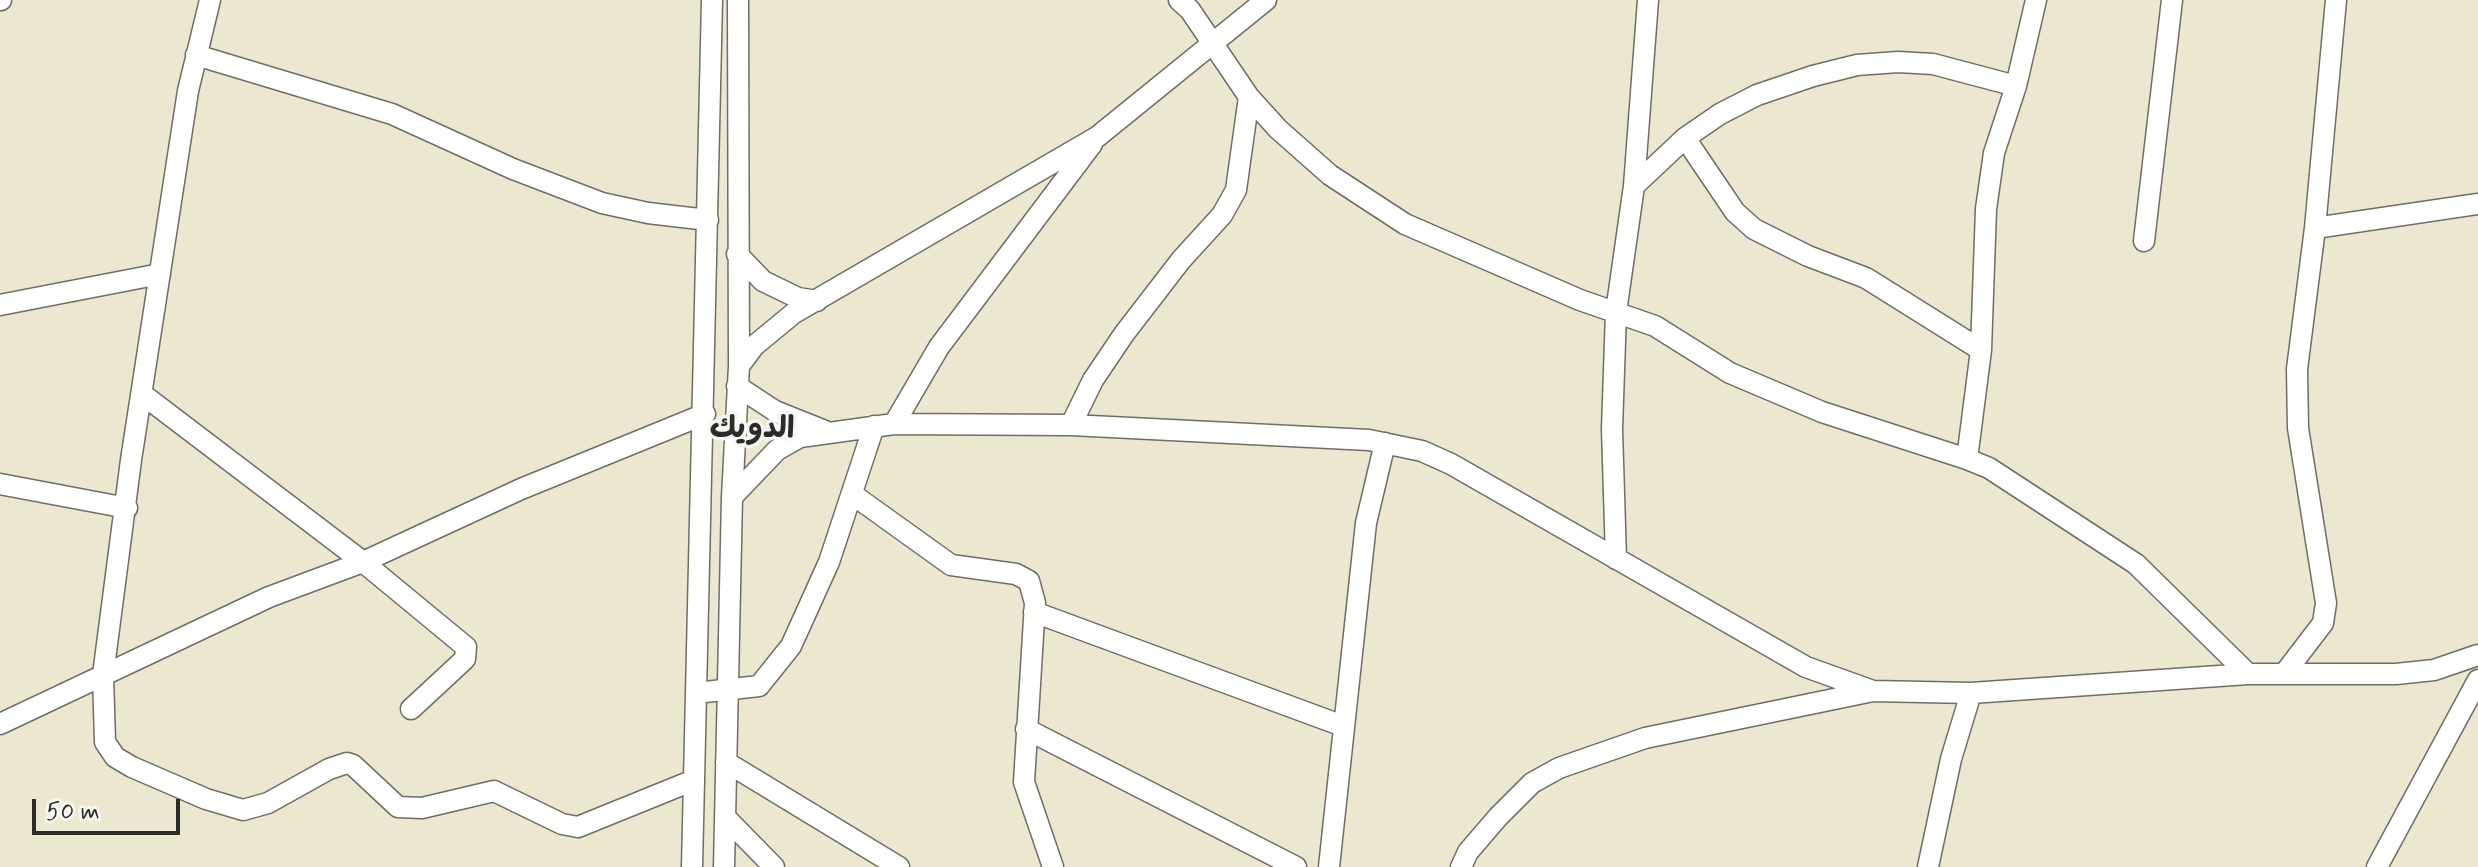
<!DOCTYPE html>
<meta charset="utf-8">
<style>
body{margin:0}
#map{position:relative;width:2478px;height:867px;overflow:hidden;background:#ece8d0;font-family:Mynerve,sans-serif}
canvas{display:block}
.scale{position:absolute;left:32px;top:799px;width:148px;height:36px;box-sizing:border-box;border:4px solid #2b2b2b;border-top:0;padding-left:10px;font-size:24px;line-height:28px;white-space:nowrap;color:#2b2b2b;-webkit-text-stroke:6px #f6f6f2;paint-order:stroke}
</style>
<div id="map">
<canvas width="2478" height="867"></canvas>
<div class="scale">50 m</div>
</div>
<script>
const ctx = document.querySelector('canvas').getContext('2d');
ctx.lineJoin = 'round';
function toPath(rows) {
  const path = new Path2D();
  for (const r of rows) {
    path.moveTo(r[0], r[1]);
    for (let i = 2; i < r.length; i += 2) path.lineTo(r[i], r[i + 1]);
  }
  return path;
}
function stroke(path, color, width, dash) {
  ctx.strokeStyle = color;
  ctx.lineWidth = width;
  ctx.lineCap = dash ? 'butt' : 'round';
  ctx.setLineDash(dash || []);
  ctx.stroke(path);
}
function drawText(font, color, halo, rows, align = 'center') {
  ctx.font = font + ' Mynerve,"Playpen Sans Arabic",sans-serif';
  ctx.lineWidth = 7;
  ctx.setLineDash([]);
  ctx.textBaseline = 'middle';
  ctx.strokeStyle = halo;
  ctx.fillStyle = color;
  for (const [text, x, y, turn = 0] of rows) {
    ctx.save();
    ctx.translate(x, y);
    ctx.rotate((+turn || 0) * Math.PI / 180);
    ctx.textAlign = isNaN(turn) ? turn : align;
    if (halo) ctx.strokeText(text, 0, 0);
    ctx.fillText(text, 0, 0);
    ctx.restore();
  }
}
const minor = toPath([
 [0,0,1,0],
 [210,0,188,91,131,460,103,675,105,742,115,757,132,767,206,799,243,810,268,803,329,769,347,763,353,765,398,807,422,808,494,791,562,824,578,827,694,780],
 [2036,0,2016,86,1994,153,1986,209,1981,350,1967,459,1989,468,2136,564,2248,674,2396,674,2434,670,2478,655],
 [196,55,392,114,513,169,602,203,648,213,708,220],
 [1249,97,1278,129,1330,175,1405,224,1580,300,1655,326,1730,373,1822,412,1967,459],
 [1685,138,1735,212,1754,229,1808,256,1866,278,1981,350],
 [1634,186,1685,138,1720,114,1757,95,1813,76,1857,65,1898,62,1933,64,2016,86],
 [2315,228,2478,204],
 [2144,241,2172,0],
 [737,254,763,281,798,298,817,301],
 [0,305,160,274],
 [739,366,754,346,794,313,1097,137,1266,0],
 [737,386,775,411,825,431],
 [142,394,363,562,466,647,465,659,411,709],
 [894,424,939,347,1092,144],
 [1071,425,1093,380,1124,334,1181,260,1222,215,1236,190,1249,97,1190,10,1179,0],
 [0,484,127,508],
 [852,494,951,565,1016,574,1029,581,1035,603,1024,782,1053,867],
 [732,497,777,450,800,437,894,424,1071,425,1369,440,1422,451,1451,464,1806,667,1873,691,1971,693],
 [1616,559,1612,429,1616,312,1634,186,1648,0],
 [1034,612,1343,726],
 [2284,674,2323,623,2326,603,2298,428,2297,369,2315,228,2336,0],
 [696,693,759,686,791,646,829,562,874,426],
 [0,724,269,597,363,562,521,489,705,414],
 [1026,729,1296,867],
 [726,762,899,867],
 [725,817,774,867],
 [692,867,712,0],
 [724,867,732,497,739,366,738,0],
 [1329,867,1366,523,1385,443],
 [1461,867,1468,852,1498,817,1532,783,1559,768,1645,738,1873,691],
 [1928,867,1951,759,1971,693,2248,674],
 [2377,867,2478,680]
]);
stroke(minor, '#6f6d65', 23);
stroke(minor, '#fff', 20);
drawText('bold 30px', '#2b2b2b', '#f6f6f2', [
 ["الدويك",752,431]
]);
</script>
